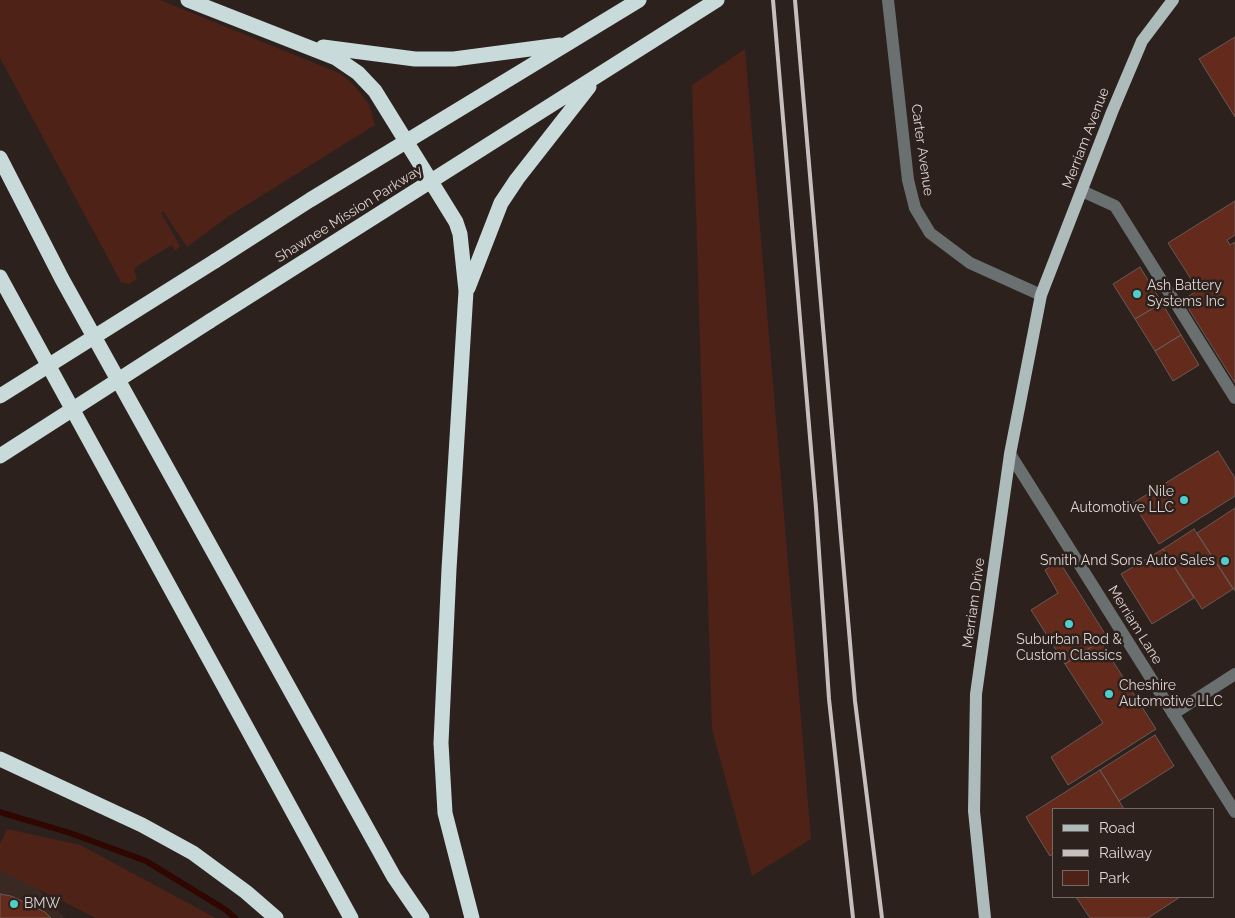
<!DOCTYPE html>
<style>
body{margin:0}
#map{position:relative;width:1235px;height:918px;overflow:hidden;background:#2d211e;font-family:Raleway,sans-serif}
canvas{display:block}
.legend{position:absolute;left:1052px;top:808px;width:162px;height:90px;box-sizing:border-box;background:#2d211e;border:1px solid #736966;margin:0;padding:6px 9px;list-style:none;font-size:15px;color:#ddd5d3}
.legend li{display:flex;align-items:center;gap:10px;height:25px}
.legend b{width:25px;border:1px solid #736966}
</style>
<div id="map">
<canvas width="1235" height="918"></canvas>
<ul class="legend">
<li><b style="height:6px;background:#adbcbb"></b>Road</li>
<li><b style="height:6px;background:#c7bfbd"></b>Railway</li>
<li><b style="height:14px;background:#4e2216"></b>Park</li>
</ul>
</div>
<script>
const ctx = document.querySelector('canvas').getContext('2d');
ctx.lineJoin = 'round';
function fill(path, color) {
  ctx.fillStyle = color;
  ctx.fill(path, 'evenodd');
}
function toPath(rows) {
  const path = new Path2D();
  for (const r of rows) {
    path.moveTo(r[0], r[1]);
    for (let i = 2; i < r.length; i += 2) path.lineTo(r[i], r[i + 1]);
  }
  return path;
}
function stroke(path, color, width, dash) {
  ctx.strokeStyle = color;
  ctx.lineWidth = width;
  ctx.lineCap = dash ? 'butt' : 'round';
  ctx.setLineDash(dash || []);
  ctx.stroke(path);
}
function drawText(font, color, halo, rows, align = 'center') {
  ctx.font = font + ' Raleway,sans-serif';
  ctx.lineWidth = 5;
  ctx.setLineDash([]);
  ctx.textBaseline = 'middle';
  ctx.strokeStyle = halo;
  ctx.fillStyle = color;
  for (const [text, x, y, turn = 0] of rows) {
    ctx.save();
    ctx.translate(x, y);
    ctx.rotate((+turn || 0) * Math.PI / 180);
    ctx.textAlign = isNaN(turn) ? turn : align;
    if (halo) ctx.strokeText(text, 0, 0);
    ctx.fillText(text, 0, 0);
    ctx.restore();
  }
}
fill(toPath([
 [0,860,16,865,65,918,0,918]
]), '#3a2823');
fill(toPath([
 [0,0,160,0,339,73,352,83,369,104,375,125,229,216,187,247,163,211,161,213,180,246,175,251,172,245,137,266,134,270,137,279,129,284,121,282,0,58],
 [745,49,811,839,752,876,712,729,692,85],
 [7,829,80,845,216,918,96,918,0,870,0,844]
]), '#4e2216');
stroke(toPath([
 [0,812,70,833,146,861,226,910,235,918]
]), '#2f0600', 6);
const building = toPath([
 [1235,37,1235,117,1199,59,1235,37],
 [1235,201,1235,235,1227,240,1230,245,1235,242,1235,383,1183,300,1198,290,1168,243,1235,201],
 [1140,267,1162,303,1135,319,1113,284,1140,267],
 [1162,303,1181,335,1155,351,1135,319,1162,303],
 [1181,335,1199,365,1173,381,1155,351,1181,335],
 [1218,451,1235,478,1235,496,1159,544,1133,503,1218,451],
 [1235,508,1235,591,1197,533,1235,508],
 [1194,529,1233,589,1202,609,1163,549,1194,529],
 [1163,549,1194,598,1152,624,1121,574,1163,549],
 [1059,561,1107,637,1065,664,1031,610,1058,593,1045,570,1059,561],
 [1100,641,1156,729,1068,785,1051,757,1103,723,1065,664,1100,641],
 [1155,735,1174,766,1119,801,1100,770,1155,735],
 [1100,770,1124,809,1054,809,1054,853,1050,856,1026,817,1100,770],
 [0,894,11,896,45,912,51,918,0,918,0,894],
 [1076,897,1180,897,1148,918,1090,918,1076,897]
]);
fill(building, '#642a1b');
stroke(building, '#685a56', 1);
stroke(toPath([
 [888,0,908,180,915,208,930,233,970,263,1041,295],
 [1082,191,1115,206,1235,398],
 [1010,454,1235,812],
 [1173,714,1235,674]
]), '#69706f', 12);
stroke(toPath([
 [985,918,974,811,976,694,1010,454,1041,295,1112,112,1142,41,1173,0]
]), '#adbcbb', 12);
stroke(toPath([
 [188,0,336,58,358,73,375,91,456,222,460,234,466,291,449,569,441,743,445,813,472,918],
 [323,47,415,59,454,59,560,45],
 [0,158,62,279,394,877,422,918],
 [215,261,310,200,639,0],
 [0,277,351,918],
 [468,288,501,203,517,179,589,87],
 [210,321,717,0],
 [0,759,142,825,193,853,246,892,276,918]
]), '#c8dad9', 15);
stroke(toPath([
 [773,0,816,508,829,699,853,918],
 [795,0,855,701,882,918]
]), '#c7bfbd', 4);
stroke(toPath([
 [0,396,215,261],
 [0,456,210,321]
]), '#c8dad9', 15);
for (const [x, y, r, color] of [
 [1137,294,5,"#53cdc9"],
 [1184,500,5,"#53cdc9"],
 [1225,561,5,"#53cdc9"],
 [1069,624,5,"#53cdc9"],
 [1109,694,5,"#53cdc9"],
 [14,904,5,"#53cdc9"]
]) {
  const dot = new Path2D();
  dot.arc(x, y, r, 0, 2 * Math.PI);
  ctx.fillStyle = color;
  ctx.fill(dot);
  stroke(dot, '#2d211e', 2);
}
drawText('14px', '#ddd5d3', '#2d211e', [
 ["Merriam Avenue",1086,138,-69],
 ["Carter Avenue",922,150,82],
 ["Shawnee Mission Parkway",349,214,-32],
 ["Merriam Drive",974,603,-82],
 ["Merriam Lane",1135,625,58]
]);
drawText('14px', '#ddd5d3', '#2d211e', [
 ["Ash Battery",1147,286],
 ["Systems Inc",1147,302],
 ["Nile",1174,492,"right"],
 ["Automotive LLC",1174,508,"right"],
 ["Smith And Sons Auto Sales",1215,561,"right"],
 ["Suburban Rod &",1069,640,"center"],
 ["Custom Classics",1069,656,"center"],
 ["Cheshire",1119,686],
 ["Automotive LLC",1119,702],
 ["BMW",24,904]
], 'left');
</script>
